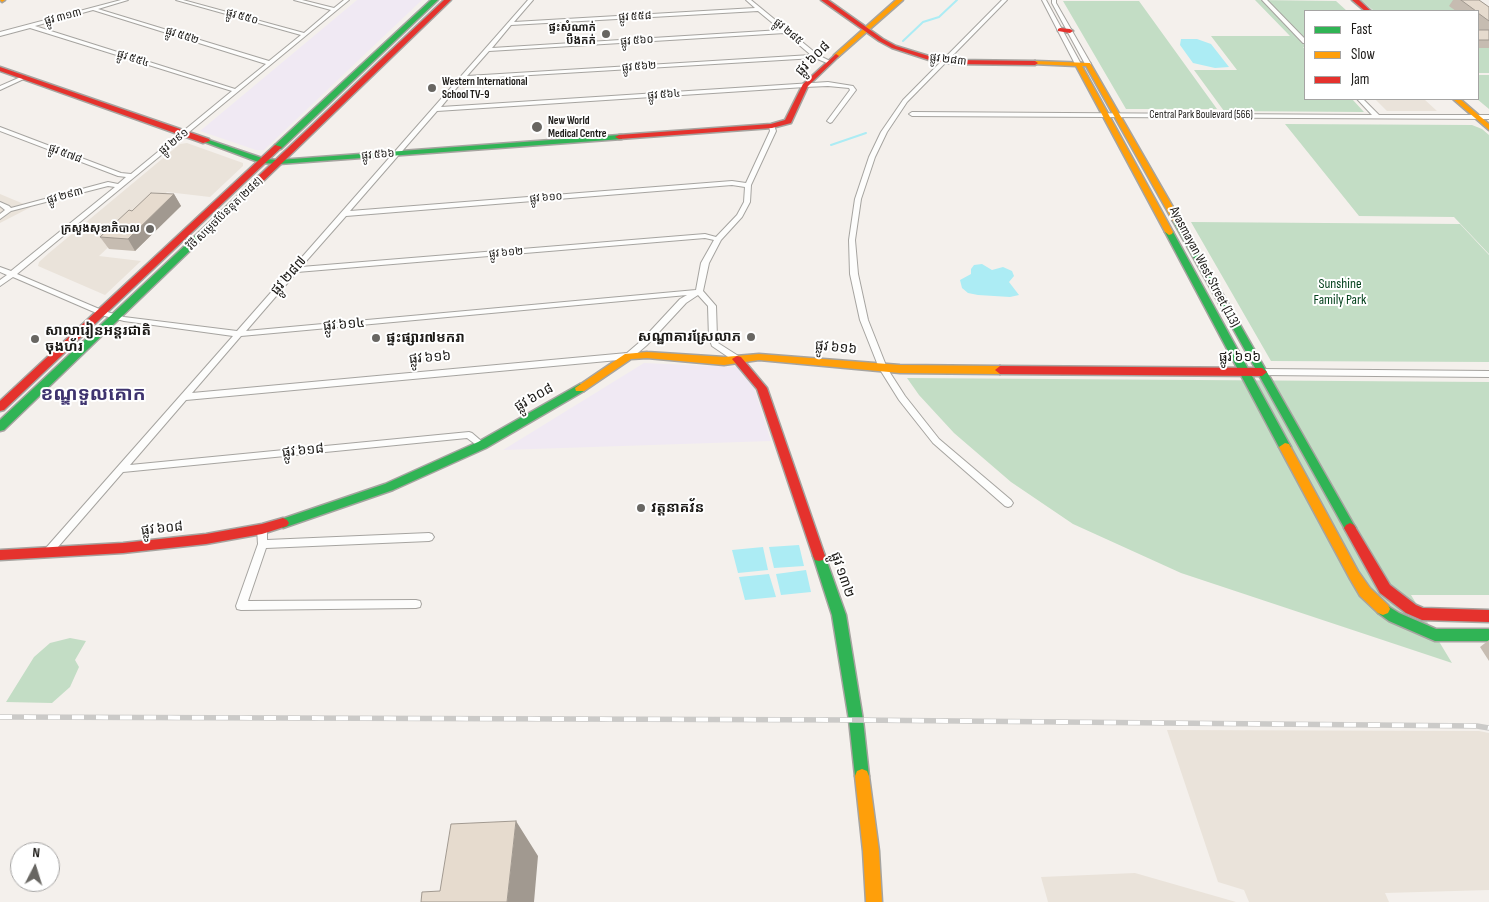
<!DOCTYPE html>
<meta charset="utf-8">
<style>
body{margin:0}
#map{position:relative;width:1489px;height:902px;overflow:hidden;background:#f4f0ec;font-family:"Sofia Sans Condensed",sans-serif}
canvas{display:block}
.legend{position:absolute;left:1304px;top:10px;width:175px;height:90px;box-sizing:border-box;background:#fff;border:1px solid #a5a4a3;margin:0;padding:6px 9px;list-style:none;font-size:15px;color:#1d1b18}
.legend li{display:flex;align-items:center;gap:10px;height:25px}
.legend b{width:25px;border:1px solid #a5a4a3}
.north{position:absolute;left:10px;top:842px;width:50px;height:50px;box-sizing:border-box;background:#fff;border:1px solid #a5a4a3;border-radius:50%;rotate:5deg;font-size:14px;font-weight:700;line-height:20px;text-align:center;color:#1d1b18}
.north::after{content:'';display:block;margin:auto;width:18px;height:22px;background:#686662;clip-path:polygon(50% 0,100% 100%,50% 72%,0 100%)}
</style>
<div id="map">
<canvas width="1489" height="902"></canvas>
<ul class="legend">
<li><b style="height:6px;background:#30b455"></b>Fast</li>
<li><b style="height:6px;background:#ff9f0a"></b>Slow</li>
<li><b style="height:6px;background:#e5322d"></b>Jam</li>
</ul>
<div class="north">N</div>
</div>
<script>
const ctx = document.querySelector('canvas').getContext('2d');
ctx.lineJoin = 'round';
function fill(path, color) {
  ctx.fillStyle = color;
  ctx.fill(path, 'evenodd');
}
function toPath(rows) {
  const path = new Path2D();
  for (const r of rows) {
    path.moveTo(r[0], r[1]);
    for (let i = 2; i < r.length; i += 2) path.lineTo(r[i], r[i + 1]);
  }
  return path;
}
function stroke(path, color, width, dash) {
  ctx.strokeStyle = color;
  ctx.lineWidth = width;
  ctx.lineCap = dash ? 'butt' : 'round';
  ctx.setLineDash(dash || []);
  ctx.stroke(path);
}
function drawText(font, color, halo, rows, align = 'center') {
  ctx.font = font + ' "Sofia Sans Condensed","Noto Sans Khmer",sans-serif';
  ctx.lineWidth = 4;
  ctx.setLineDash([]);
  ctx.textBaseline = 'middle';
  ctx.strokeStyle = halo;
  ctx.fillStyle = color;
  for (const [text, x, y, turn = 0] of rows) {
    ctx.save();
    ctx.translate(x, y);
    ctx.rotate((+turn || 0) * Math.PI / 180);
    ctx.textAlign = isNaN(turn) ? turn : align;
    if (halo) ctx.strokeText(text, 0, 0);
    ctx.fillText(text, 0, 0);
    ctx.restore();
  }
}
fill(toPath([
 [1375,99,1424,99,1437,111,1387,111],
 [187,143,243,163,243,166,210,197,167,192,99,256,141,261,105,295,38,266,39,262,49,253,180,144],
 [0,194,31,207,0,223],
 [1167,730,1479,731,1489,733,1489,890,1385,893,1389,902,1249,902,1244,890,1218,882],
 [1135,873,1236,902,1048,902,1041,877]
]), '#eae3da');
fill(toPath([
 [357,0,422,0,264,150,256,150,200,131],
 [644,363,738,367,742,375,753,384,771,441,503,450]
]), '#f0e9f3');
fill(toPath([
 [1255,0,1336,1,1347,11,1305,11,1305,47,1303,47,1305,49,1305,99,1352,99,1364,112,1224,111,1194,70,1237,70,1211,36,1290,36],
 [1361,0,1464,0,1489,19,1489,73,1478,73,1478,11,1374,11],
 [1063,1,1139,1,1217,109,1126,109],
 [1478,75,1489,75,1489,109,1477,99],
 [1285,124,1472,125,1482,129,1489,135,1489,254,1454,217,1359,216],
 [1191,222,1460,224,1489,255,1489,362,1271,361],
 [907,378,1489,382,1489,595,1411,595,1452,663,1181,573,1073,524,1011,482,954,433,919,395],
 [70,638,86,641,75,660,79,667,70,687,52,703,6,702,34,657,50,643]
]), '#c3ddc5');
fill(toPath([
 [1181,39,1197,39,1211,44,1229,67,1215,68,1193,63,1180,45],
 [982,264,992,270,1003,267,1012,271,1014,276,1009,282,1019,295,1010,297,978,295,968,293,962,288,960,280,971,274,971,269,974,265],
 [799,545,804,566,774,568,769,547],
 [763,547,768,570,738,573,732,550],
 [806,570,811,592,781,595,776,574],
 [769,574,776,597,745,600,739,577]
]), '#acecf4');
stroke(toPath([
 [903,41,923,22,939,17,957,0],
 [831,145,866,133]
]), '#acecf4', 2);
const street = toPath([
 [121,0,128,0,98,9,269,61,301,35,176,0,183,0,304,33,331,10,294,0,302,0,334,8,344,0,349,0,17,274,104,311,124,317,237,331,528,0,533,0,514,22,755,8,746,0,751,0,818,55,832,62,827,63,815,58,464,79,441,107,828,82,853,86,856,90,832,122,830,123,827,121,850,90,849,88,828,86,805,87,437,111,350,211,732,181,746,183,770,131,769,126,774,125,776,131,751,185,750,202,742,217,721,240,709,263,703,291,716,306,717,338,718,343,740,357,741,359,740,361,734,361,712,346,709,338,708,306,698,295,686,303,647,345,632,358,629,359,186,400,130,465,469,432,472,433,486,445,482,448,479,447,467,438,123,472,51,555,48,556,45,555,43,552,45,549,233,336,124,321,101,315,13,277,0,286,0,280,7,275,0,272,0,267,11,271,115,187,108,186,11,211,0,219,0,214,5,210,0,206,0,202,9,206,11,208,108,182,118,184,126,177,118,176,0,131,0,127,121,173,131,174,232,91,30,28,0,36,0,32,121,0],
 [93,10,266,64,235,89,35,26,93,10],
 [758,11,781,30,492,48,511,25,758,11],
 [785,33,811,55,467,76,489,51,785,33],
 [732,185,745,187,744,202,737,215,716,237,705,234,301,267,346,216,732,185],
 [705,238,714,240,701,263,696,290,246,331,297,272,705,238],
 [687,295,680,299,641,341,627,353,192,393,241,336,687,295],
 [1002,0,1007,0,907,102,887,132,875,157,861,199,855,240,858,274,868,320,887,368,905,396,939,439,1011,500,1013,503,1011,506,1008,507,1005,506,933,443,899,400,879,368,860,320,850,274,849,240,855,199,869,157,881,132,903,100,1002,0],
 [1042,0,1046,0,1081,64,1080,65,1075,64,1042,0],
 [1052,0,1056,0,1056,3,1091,64,1090,65,1085,64,1052,3,1052,0],
 [1262,0,1267,0,1305,39,1305,43,1303,43,1262,0],
 [23,76,28,77,0,90,0,86,23,76],
 [1357,99,1363,99,1379,115,1489,115,1489,119,912,116,909,114,912,112,1372,115,1357,99],
 [1262,369,1489,371,1489,377,1262,375,1258,372,1262,369],
 [262,525,265,526,267,529,267,540,429,533,432,534,434,537,432,540,429,541,266,548,248,601,416,600,420,601,421,604,420,607,416,608,241,610,237,609,236,606,258,544,257,529,259,526,262,525]
]);
const fast = toPath([
 [431,0,438,0,281,149,275,149,275,145,431,0],
 [619,135,622,135,622,139,279,164,261,163,202,141,206,139,265,159,279,160,619,135],
 [247,187,254,189,4,430,0,431,0,420,247,187],
 [1177,218,1181,221,1354,525,1356,528,1354,531,1350,533,1346,531,1173,221,1177,218],
 [1169,229,1173,232,1291,447,1289,450,1285,451,1279,447,1165,232,1169,229],
 [580,384,584,385,585,388,584,391,486,448,393,490,283,528,279,526,277,523,279,520,385,484,478,442,580,384],
 [819,551,823,552,825,556,846,615,863,720,869,776,867,781,862,783,857,781,855,776,849,720,832,615,813,556,815,552,819,551],
 [1383,603,1399,613,1436,629,1489,629,1489,641,1435,641,1389,621,1378,613,1376,609,1378,605,1383,603]
]);
const slow = toPath([
 [0,0,5,0,2,2,0,0],
 [896,0,903,0,838,57,834,57,834,55,896,0],
 [1035,61,1090,63,1181,221,1177,224,1173,221,1086,66,1082,66,1173,232,1172,234,1169,235,1165,232,1076,66,1033,64,1033,62,1035,61],
 [1453,99,1460,99,1489,124,1489,130,1453,99],
 [647,352,724,357,759,354,900,365,1000,366,1005,370,1000,374,900,373,759,360,724,365,647,358,631,359,584,391,576,391,575,388,625,354,647,352],
 [1285,443,1289,444,1358,571,1370,588,1388,605,1390,609,1388,613,1383,615,1378,613,1360,596,1350,579,1279,447,1285,443],
 [862,769,867,771,869,776,879,851,882,902,866,902,863,851,855,776,857,771,862,769]
]);
const jam = toPath([
 [444,0,451,0,253,191,247,191,247,187,444,0],
 [821,0,828,0,883,39,896,46,932,57,954,60,1035,61,1038,63,1035,65,954,64,929,60,892,48,879,41,821,0],
 [1352,0,1359,0,1371,11,1365,11,1352,0],
 [1060,28,1070,29,1073,31,1070,33,1058,31,1058,29,1060,28],
 [836,54,839,56,838,57,808,86,791,123,772,128,619,139,615,137,619,135,771,124,785,120,803,84,836,54],
 [0,67,209,139,210,141,203,143,0,71,0,67],
 [275,145,282,147,4,410,0,411,0,401,275,145],
 [737,356,741,357,767,388,825,556,823,560,819,561,815,560,813,556,757,389,732,359,737,356],
 [1000,366,1262,368,1267,372,1262,376,1000,374,995,370,1000,366],
 [283,518,287,520,289,523,287,526,262,534,206,544,123,553,0,560,0,550,123,543,206,534,262,524,283,518],
 [1350,523,1354,525,1390,585,1416,605,1423,608,1489,610,1489,622,1422,620,1406,613,1380,593,1344,528,1346,525,1350,523]
]);
stroke(street, '#a6a4a0', 2);
stroke(fast, '#a6a4a0', 3);
stroke(slow, '#a6a4a0', 3);
stroke(jam, '#a6a4a0', 3);
fill(street, '#fdfdfc');
fill(fast, '#30b455');
fill(slow, '#ff9f0a');
fill(jam, '#e5322d');
const rail = toPath([
 [0,717,856,720,1477,726,1489,728]
]);
stroke(rail, '#cbcac8', 5.5);
stroke(rail, '#fff', 4, [12]);
fill(toPath([
 [1453,0,1479,0,1489,7,1489,48,1478,48,1478,30,1480,30,1478,28,1478,11,1456,11,1449,6],
 [174,194,181,206,135,251,109,249,100,237,132,211],
 [1489,640,1489,661,1480,647]
]), '#c6bcb1');
fill(toPath([
 [174,194,181,206,135,251,128,239],
 [516,821,538,856,534,902,507,902]
]), '#a19990');
const building = toPath([
 [1461,0,1479,0,1489,7,1489,21,1478,13,1478,11,1476,11,1461,0],
 [1478,30,1489,30,1489,40,1478,40,1478,30],
 [151,193,174,194,128,239,100,237,129,210,132,211,151,193],
 [516,821,507,902,421,902,422,892,440,891,451,824,516,821]
]);
fill(building, '#e6dbce');
stroke(building, '#a19990', 1);
for (const [x, y, r, color] of [
 [606,34,5,"#686662"],
 [432,88,5,"#686662"],
 [537,127,6,"#686662"],
 [150,229,5,"#686662"],
 [751,337,5,"#686662"],
 [376,338,5,"#686662"],
 [35,339,5,"#686662"],
 [641,508,5,"#686662"]
]) {
  const dot = new Path2D();
  dot.arc(x, y, r, 0, 2 * Math.PI);
  ctx.fillStyle = color;
  ctx.fill(dot);
  stroke(dot, '#fff', 2);
}
drawText('11px', '#1d1b18', '#fff', [
 ["ផ្លូវ ៣១៣",63,17,-15],
 ["ផ្លូវ ៥៥០",242,17,15],
 ["ផ្លូវ ៥៥៨",635,17,-3],
 ["ផ្លូវ ២៨៥",788,32,40],
 ["ផ្លូវ ៥៥២",182,36,17],
 ["ផ្លូវ ៥៦០",637,41,-4],
 ["ផ្លូវ ៥៥៤",133,59,18],
 ["ផ្លូវ ២៨៣",948,60,7],
 ["ផ្លូវ ៥៦២",639,67,-4],
 ["ផ្លូវ ៥៦៤",664,95,-4],
 ["Central Park Boulevard (566)",1201,115],
 ["ផ្លូវ ២៩១",174,142,-39],
 ["ផ្លូវ ៥៧៨",65,154,21],
 ["ផ្លូវ ៥៦៦",378,155,-4],
 ["ផ្លូវ ២៩៣",65,196,-15],
 ["ផ្លូវ ៦១០",546,198,-5],
 ["វិថី សម្តេចប៉ែននុត (២៨៩)",225,214,-44],
 ["ផ្លូវ ៦១២",506,253,-5]
]);
drawText('bold 11px', '#1d1b18', '#fff', [
 ["ផ្ទះសំណាក់",596,28],
 ["បឹងកក់",596,41],
 ["Western International",442,82,"left"],
 ["School TV-9",442,95,"left"],
 ["New World",548,121,"left"],
 ["Medical Centre",548,134,"left"],
 ["ក្រសួងសុខាភិបាល",140,229]
], 'right');
drawText('14px', '#1d1b18', '#fff', [
 ["ផ្លូវ ៦០៨",813,59,-45],
 ["Ayasmayan West Street (113)",1204,267,62],
 ["ផ្លូវ ២៨៧",289,276,-49],
 ["ផ្លូវ ៦១៤",344,325,-5],
 ["ផ្លូវ ៦១៦",836,348,6],
 ["ផ្លូវ ៦១៦",1240,357],
 ["ផ្លូវ ៦១៦",430,358,-5],
 ["ផ្លូវ ៦០៨",534,398,-30],
 ["ផ្លូវ ៦១៨",303,451,-6],
 ["ផ្លូវ ៦០៨",162,529,-6],
 ["ផ្លូវ ១៣២",842,575,71]
]);
drawText('14px', '#013f1a', '#fff', [
 ["Sunshine",1340,284],
 ["Family Park",1340,300]
]);
drawText('bold 14px', '#1d1b18', '#fff', [
 ["សាលារៀនអន្តរជាតិ",45,331],
 ["ចុងហ័រ",45,347],
 ["សណ្ឋាគារស្រែលាភ",741,337,"right"],
 ["ផ្ទះផ្សារ៧មករា",386,338],
 ["វត្តនាគវ័ន",651,508]
], 'left');
drawText('bold 19px', '#3e336f', '#fff', [
 ["ខណ្ឌទួលគោក",93,395]
]);
</script>
